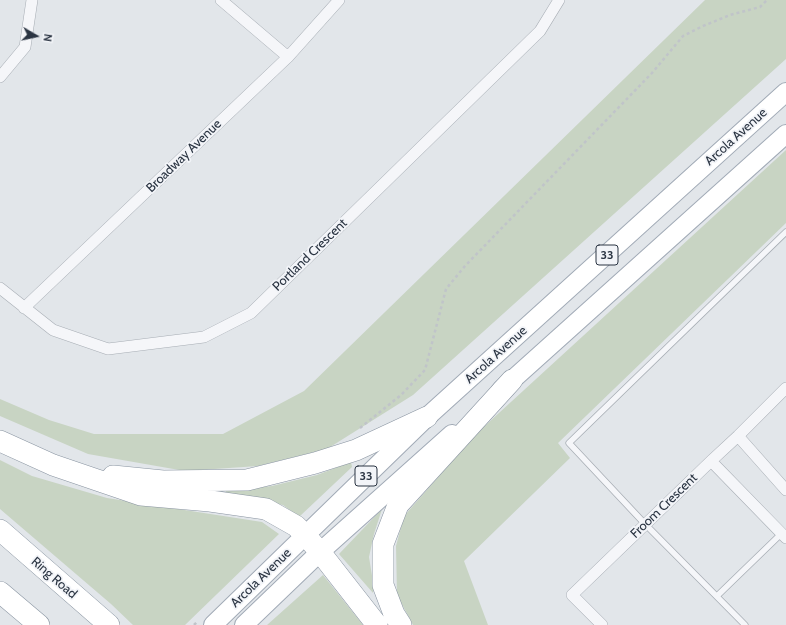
<!DOCTYPE html>
<style>
body{margin:0}
#map{position:relative;width:786px;height:625px;overflow:hidden;background:#e2e6ea;font-family:Cabin,sans-serif}
canvas{display:block}
.north{position:absolute;left:16px;top:16px;width:40px;height:40px;-webkit-text-stroke:3px #f2f4f8;paint-order:stroke;rotate:99deg;font-size:11px;font-weight:700;line-height:16px;text-align:center;color:#2a3442}
.north::after{content:'';display:block;margin:auto;width:14px;height:18px;background:#2a3442;clip-path:polygon(50% 0,100% 100%,50% 72%,0 100%)}
</style>
<div id="map">
<canvas width="786" height="625"></canvas>
<div class="north">N</div>
</div>
<script>
const ctx = document.querySelector('canvas').getContext('2d');
ctx.lineJoin = 'round';
function fill(path, color) {
  ctx.fillStyle = color;
  ctx.fill(path, 'evenodd');
}
function toPath(rows) {
  const path = new Path2D();
  for (const r of rows) {
    path.moveTo(r[0], r[1]);
    for (let i = 2; i < r.length; i += 2) path.lineTo(r[i], r[i + 1]);
  }
  return path;
}
function stroke(path, color, width, dash) {
  ctx.strokeStyle = color;
  ctx.lineWidth = width;
  ctx.lineCap = dash ? 'butt' : 'round';
  ctx.setLineDash(dash || []);
  ctx.stroke(path);
}
function drawText(font, color, halo, rows, align = 'center') {
  ctx.font = font + ' Cabin,sans-serif';
  ctx.lineWidth = 3.5;
  ctx.setLineDash([]);
  ctx.textBaseline = 'middle';
  ctx.strokeStyle = halo;
  ctx.fillStyle = color;
  for (const [text, x, y, turn = 0] of rows) {
    ctx.save();
    ctx.translate(x, y);
    ctx.rotate((+turn || 0) * Math.PI / 180);
    ctx.textAlign = isNaN(turn) ? turn : align;
    if (halo) ctx.strokeText(text, 0, 0);
    ctx.fillText(text, 0, 0);
    ctx.restore();
  }
}
fill(toPath([
 [705,0,786,0,786,59,413,395,327,449,258,466,185,471,88,454,0,416,0,399,49,420,94,434,223,434,304,391],
 [786,150,786,223,558,443,570,458,464,561,488,625,413,625,397,595,396,546,404,516,476,434],
 [0,460,32,476,107,498,262,522,279,534,185,625,133,625,111,604,0,509],
 [351,462,352,467,299,517,283,505,224,495,226,491,272,486,317,475],
 [382,509,374,534,369,557,374,588,373,593,339,554],
 [323,575,363,625,267,625]
]), '#c8d4c3');
const lane = toPath([
 [717,596,781,534],
 [745,625,645,524,569,443,786,232]
]);
const street = toPath([
 [221,0,288,57],
 [0,77,25,47,32,0],
 [0,288,53,330,108,349,204,337,251,313,540,31,559,0],
 [24,308,288,57,339,0],
 [738,436,786,490],
 [711,461,786,538],
 [602,625,572,595,711,461,738,436,786,388]
]);
const primary = toPath([
 [501,390,786,134],
 [213,625,427,417,786,92],
 [244,625,320,552,452,434]
]);
const highway = toPath([
 [0,441,53,465,141,495,210,501,266,509,296,526,306,536,320,552,377,625],
 [113,476,163,481,247,480,315,463,356,450,427,417],
 [0,530,109,625],
 [0,592,39,625],
 [401,625,394,614,383,585,383,544,398,505,512,380]
]);
stroke(lane, '#a7adb4', 7);
stroke(street, '#a7adb4', 12);
stroke(primary, '#a1aab6', 20);
stroke(highway, '#8994a1', 22);
stroke(toPath([
 [360,428,401,395,425,370,446,289,465,266,652,73,683,36,703,26,730,15,760,7,767,0],
 [194,625,198,621]
]), '#c0c4c9', 2.5, [3, 3]);
stroke(lane, '#f5f6f9', 5.5);
stroke(street, '#f5f6f9', 11);
stroke(primary, '#fff', 18);
stroke(highway, '#fff', 21);
for (const [x, y, w] of [
 [607,255,22],
 [366,476,22]
]) {
  const box = new Path2D();
  box.roundRect(x - w / 2, y - 10, w, 20, 3);
  ctx.fillStyle = '#f2f4f8';
  ctx.fill(box);
  stroke(box, '#2a3442', 1);
}
drawText('bold 12px', '#2a3442', null, [
 ["33",607,255],
 ["33",366,476]
]);
drawText('13px', '#2a3442', '#f2f4f8', [
 ["Arcola Avenue",736,137,-42],
 ["Broadway Avenue",184,156,-44],
 ["Portland Crescent",310,255,-44],
 ["Arcola Avenue",496,355,-42],
 ["Froom Crescent",664,506,-44],
 ["Ring Road",54,578,41],
 ["Arcola Avenue",261,578,-44]
]);
</script>
